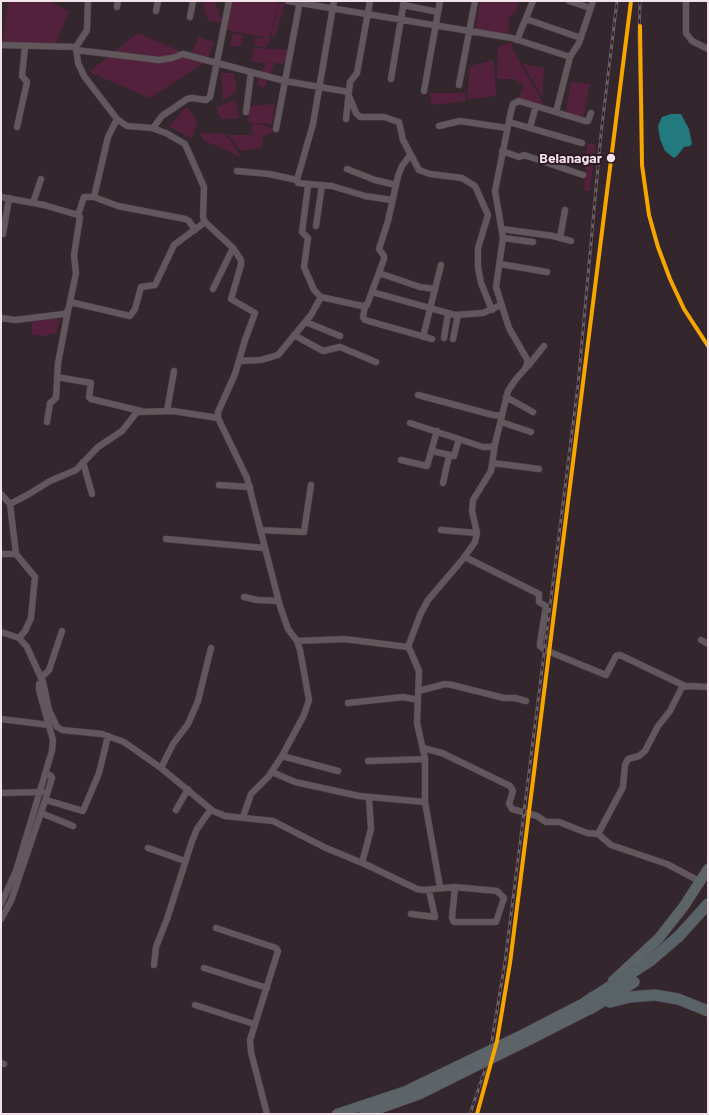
<!DOCTYPE html>
<style>
body{margin:0}
#map{position:relative;width:709px;height:1115px;overflow:hidden;background:#33272d;font-family:Barlow,sans-serif}
canvas{display:block}
.frame{position:absolute;inset:0;border:2px solid #f2e2e9;pointer-events:none}
</style>
<div id="map">
<canvas width="709" height="1115"></canvas>
<div class="frame"></div>
</div>
<script>
const ctx = document.querySelector('canvas').getContext('2d');
ctx.lineJoin = 'round';
function fill(path, color) {
  ctx.fillStyle = color;
  ctx.fill(path, 'evenodd');
}
function toPath(rows) {
  const path = new Path2D();
  for (const r of rows) {
    path.moveTo(r[0], r[1]);
    for (let i = 2; i < r.length; i += 2) path.lineTo(r[i], r[i + 1]);
  }
  return path;
}
function stroke(path, color, width, dash) {
  ctx.strokeStyle = color;
  ctx.lineWidth = width;
  ctx.lineCap = dash ? 'butt' : 'round';
  ctx.setLineDash(dash || []);
  ctx.stroke(path);
}
function drawText(font, color, halo, rows, align = 'center') {
  ctx.font = font + ' Barlow,sans-serif';
  ctx.lineWidth = 4;
  ctx.setLineDash([]);
  ctx.textBaseline = 'middle';
  ctx.strokeStyle = halo;
  ctx.fillStyle = color;
  for (const [text, x, y, turn = 0] of rows) {
    ctx.save();
    ctx.translate(x, y);
    ctx.rotate((+turn || 0) * Math.PI / 180);
    ctx.textAlign = isNaN(turn) ? turn : align;
    if (halo) ctx.strokeText(text, 0, 0);
    ctx.fillText(text, 0, 0);
    ctx.restore();
  }
}
fill(toPath([
 [8,1,50,1,69,11,56,43,3,42],
 [202,1,214,1,223,23,208,20],
 [231,1,279,2,269,38,226,30],
 [480,1,518,1,516,12,509,17,509,34,475,30],
 [285,3,275,37,271,36,279,4],
 [138,33,205,62,150,98,89,72],
 [233,33,243,35,241,46,230,47],
 [199,37,214,42,208,59,191,54],
 [255,38,271,38,266,47,254,46],
 [511,42,514,52,544,105,519,98,524,85,514,79,497,79,498,47],
 [254,48,287,50,287,64,251,62],
 [494,60,496,96,467,99,470,66],
 [266,63,274,64,264,89,257,84],
 [523,64,544,68,542,97],
 [221,73,234,73,237,90,223,101],
 [571,82,590,84,583,118,566,111],
 [430,93,465,93,466,101,431,105],
 [235,100,240,118,221,119,216,107],
 [275,104,272,124,253,123,275,129,268,135,264,135,261,148,241,151,228,135,262,135,251,134,253,123,248,122,249,106],
 [187,107,197,120,192,139,169,126],
 [200,133,225,134,241,157,203,140],
 [587,144,595,144,590,191,584,191],
 [54,317,60,321,56,333,45,336,32,335,32,319]
]), '#54213d');
fill(toPath([
 [671,114,681,114,689,129,692,144,690,146,684,147,677,156,674,158,665,151,660,139,658,126,662,117]
]), '#227a7e');
const minor = toPath([
 [288,1,512,38,570,57],
 [334,1,313,124,297,180,298,183,307,184,308,186,302,232,308,238,304,267,314,290,321,297,362,306,367,305,384,259,384,256,379,249,388,221,398,176,402,166,410,155],
 [569,1,590,8],
 [686,1,686,33,692,41,708,49],
 [403,5,438,12],
 [117,7,118,1],
 [156,11,158,1],
 [190,17,193,1],
 [526,19,581,38],
 [517,40,533,1],
 [1,45,76,47,87,30,88,1],
 [76,47,78,63,84,76,117,119,127,126,152,128,166,133,185,144,204,187,203,217,205,222,233,248,241,260,241,265,231,299,255,313,245,340,235,374,218,412,218,418,247,478,280,606,288,629,297,641,300,650,309,700,304,715,282,756,269,776,251,794,243,817],
 [76,50,159,60,172,58,183,54,285,81,349,92],
 [391,79,404,1],
 [459,85,475,1],
 [424,91,440,1],
 [349,96,356,113,360,117,384,117,399,122,403,140,419,170,430,174,462,178,475,186,488,215,478,248,478,267,481,283,492,310],
 [246,112,251,73],
 [556,112,570,57,579,43,593,1],
 [117,119,108,137,94,197,118,206,185,219,189,221,195,230],
 [346,119,350,82,357,73,370,1],
 [509,122,582,143],
 [439,126,460,121,507,128],
 [17,127,27,82,22,76,25,47],
 [530,127,536,106],
 [153,128,162,116,187,99,192,98,206,100,210,97,229,1],
 [276,129,300,1],
 [502,151,519,157,524,155,583,175],
 [347,169,375,180,396,185],
 [237,171,269,174,297,180],
 [308,184,332,186,365,196,392,200],
 [1,197,44,205,78,215,80,217,74,255,76,273,70,302],
 [33,203,41,179],
 [78,215,84,197,94,197],
 [316,226,322,185],
 [502,229,553,236,571,241],
 [3,234,9,198],
 [503,238,533,242],
 [560,238,565,210],
 [500,264,547,272],
 [379,273,420,287,435,289],
 [213,289,233,248],
 [372,292,455,315,483,313,501,305],
 [365,306,363,317,365,320,432,339],
 [1,318,15,320,64,314,68,311,70,302,130,316,135,309,141,287,155,285,174,245,205,222],
 [306,322,340,336],
 [294,335,323,351,340,347,376,362],
 [423,337,441,265],
 [444,338,448,314],
 [453,339,458,315],
 [239,361,261,360,278,355,311,315,321,297],
 [528,366,544,346],
 [57,377,91,383,89,397,91,399,141,411],
 [418,395,493,415,502,416],
 [506,397,533,412],
 [167,411,174,371],
 [47,422,50,403,56,398,58,363,68,311],
 [501,422,531,432],
 [410,423,483,447,492,447,495,444,508,391,516,379,525,369,528,361,509,328,496,287,503,238,495,191,511,111,513,104,519,101,585,121,588,121,591,113],
 [432,451,454,456,459,439],
 [401,460,427,466,437,431],
 [83,462,92,494],
 [493,463,539,469],
 [443,483,449,456],
 [219,485,250,487],
 [1,494,10,504,16,554,35,577,31,618,25,631,19,638],
 [10,504,29,494,50,481,76,470,98,447,122,431,137,412,173,411,218,418],
 [260,530,304,532,311,485],
 [441,530,477,533],
 [166,539,264,548],
 [1,554,16,554],
 [465,557,539,594,539,602,546,606,540,643,540,646,545,650,606,675,616,656,620,655,685,686],
 [244,597,257,600,278,601],
 [1,632,19,638,27,647,43,682],
 [701,640,708,644],
 [297,641,344,639,408,647,410,650,419,671,417,723,425,759,425,802,440,887],
 [408,647,420,615,428,600,463,559,475,542,477,533,472,511,473,500,491,471,495,444],
 [41,678,49,670,62,631],
 [418,691,445,684,452,685,504,698,515,698,526,701],
 [348,703,403,697,418,700],
 [1,719,49,725],
 [423,748,442,753,510,786,513,791,509,804,512,809,537,816,546,822,559,822,587,833,598,834,611,845,667,864,701,882],
 [282,756,338,771],
 [368,761,425,759],
 [161,768,173,744,188,724,198,701,211,648],
 [272,772,295,782,359,796,425,802],
 [1,793,42,792],
 [46,800,83,811,99,773,108,736],
 [176,810,188,789],
 [41,813,73,826],
 [598,834,623,787,625,765,628,759,639,756,645,751,658,726,670,711,682,687,690,686,708,687],
 [148,848,185,861],
 [362,863,371,829,369,798],
 [1,904,16,871,52,751,53,740,39,690,39,684,43,682,49,710,57,727,62,730,102,734,124,742,161,768,213,811,225,816,273,821,326,848,367,865,417,889,423,890,455,887,497,891,504,898,496,922,454,922,452,918,455,887],
 [411,914,435,917,429,890],
 [1,919,11,901,45,801,52,778,51,776,45,773],
 [216,928,276,948,278,951,250,1040,251,1052,267,1114],
 [154,965,156,947,167,919,192,841,197,829,211,809],
 [204,968,267,988],
 [195,1005,254,1024],
 [1,1063,4,1064]
]);
const trunk = toPath([
 [613,981,659,938,684,906,708,869],
 [524,1034,586,1002,592,997],
 [527,1041,590,1009],
 [337,1114,406,1091,470,1060],
 [364,1114,420,1094,468,1070]
]);
const motorway = toPath([
 [586,1002,650,961,679,936,708,904],
 [610,1002,630,997,655,995,678,999,708,1011],
 [590,1009,634,982]
]);
stroke(minor, '#4d4348', 7);
stroke(trunk, '#4d4348', 11);
stroke(motorway, '#4d4348', 12);
stroke(minor, '#61575c', 6);
stroke(trunk, '#5c6468', 10);
stroke(motorway, '#586267', 11);
const rail = toPath([
 [640,1,639,36,642,165,649,215,658,247,670,279,684,309,708,346],
 [470,1114,484,1073,492,1040,505,962,578,385,601,134,617,1]
]);
stroke(rail, '#675d62', 3);
stroke(rail, '#2e1923', 1.5, [4.5]);
const trunkBridge = toPath([
 [470,1060,524,1034],
 [468,1070,527,1041]
]);
stroke(trunkBridge, '#4d4348', 11, []);
stroke(trunkBridge, '#5c6468', 10);
stroke(toPath([
 [640,26,642,165,649,215,658,247,670,279,684,309,708,346],
 [477,1114,497,1041,510,963,631,1]
]), '#f7a600', 4);
for (const [x, y, r, color] of [
 [611,158,5,"#f2e2e9"]
]) {
  const dot = new Path2D();
  dot.arc(x, y, r, 0, 2 * Math.PI);
  ctx.fillStyle = color;
  ctx.fill(dot);
  stroke(dot, '#2e1923', 1.5);
}
drawText('bold 14px', '#f2e2e9', '#2e1923', [
 ["Belanagar",602,158]
], 'right');
</script>
